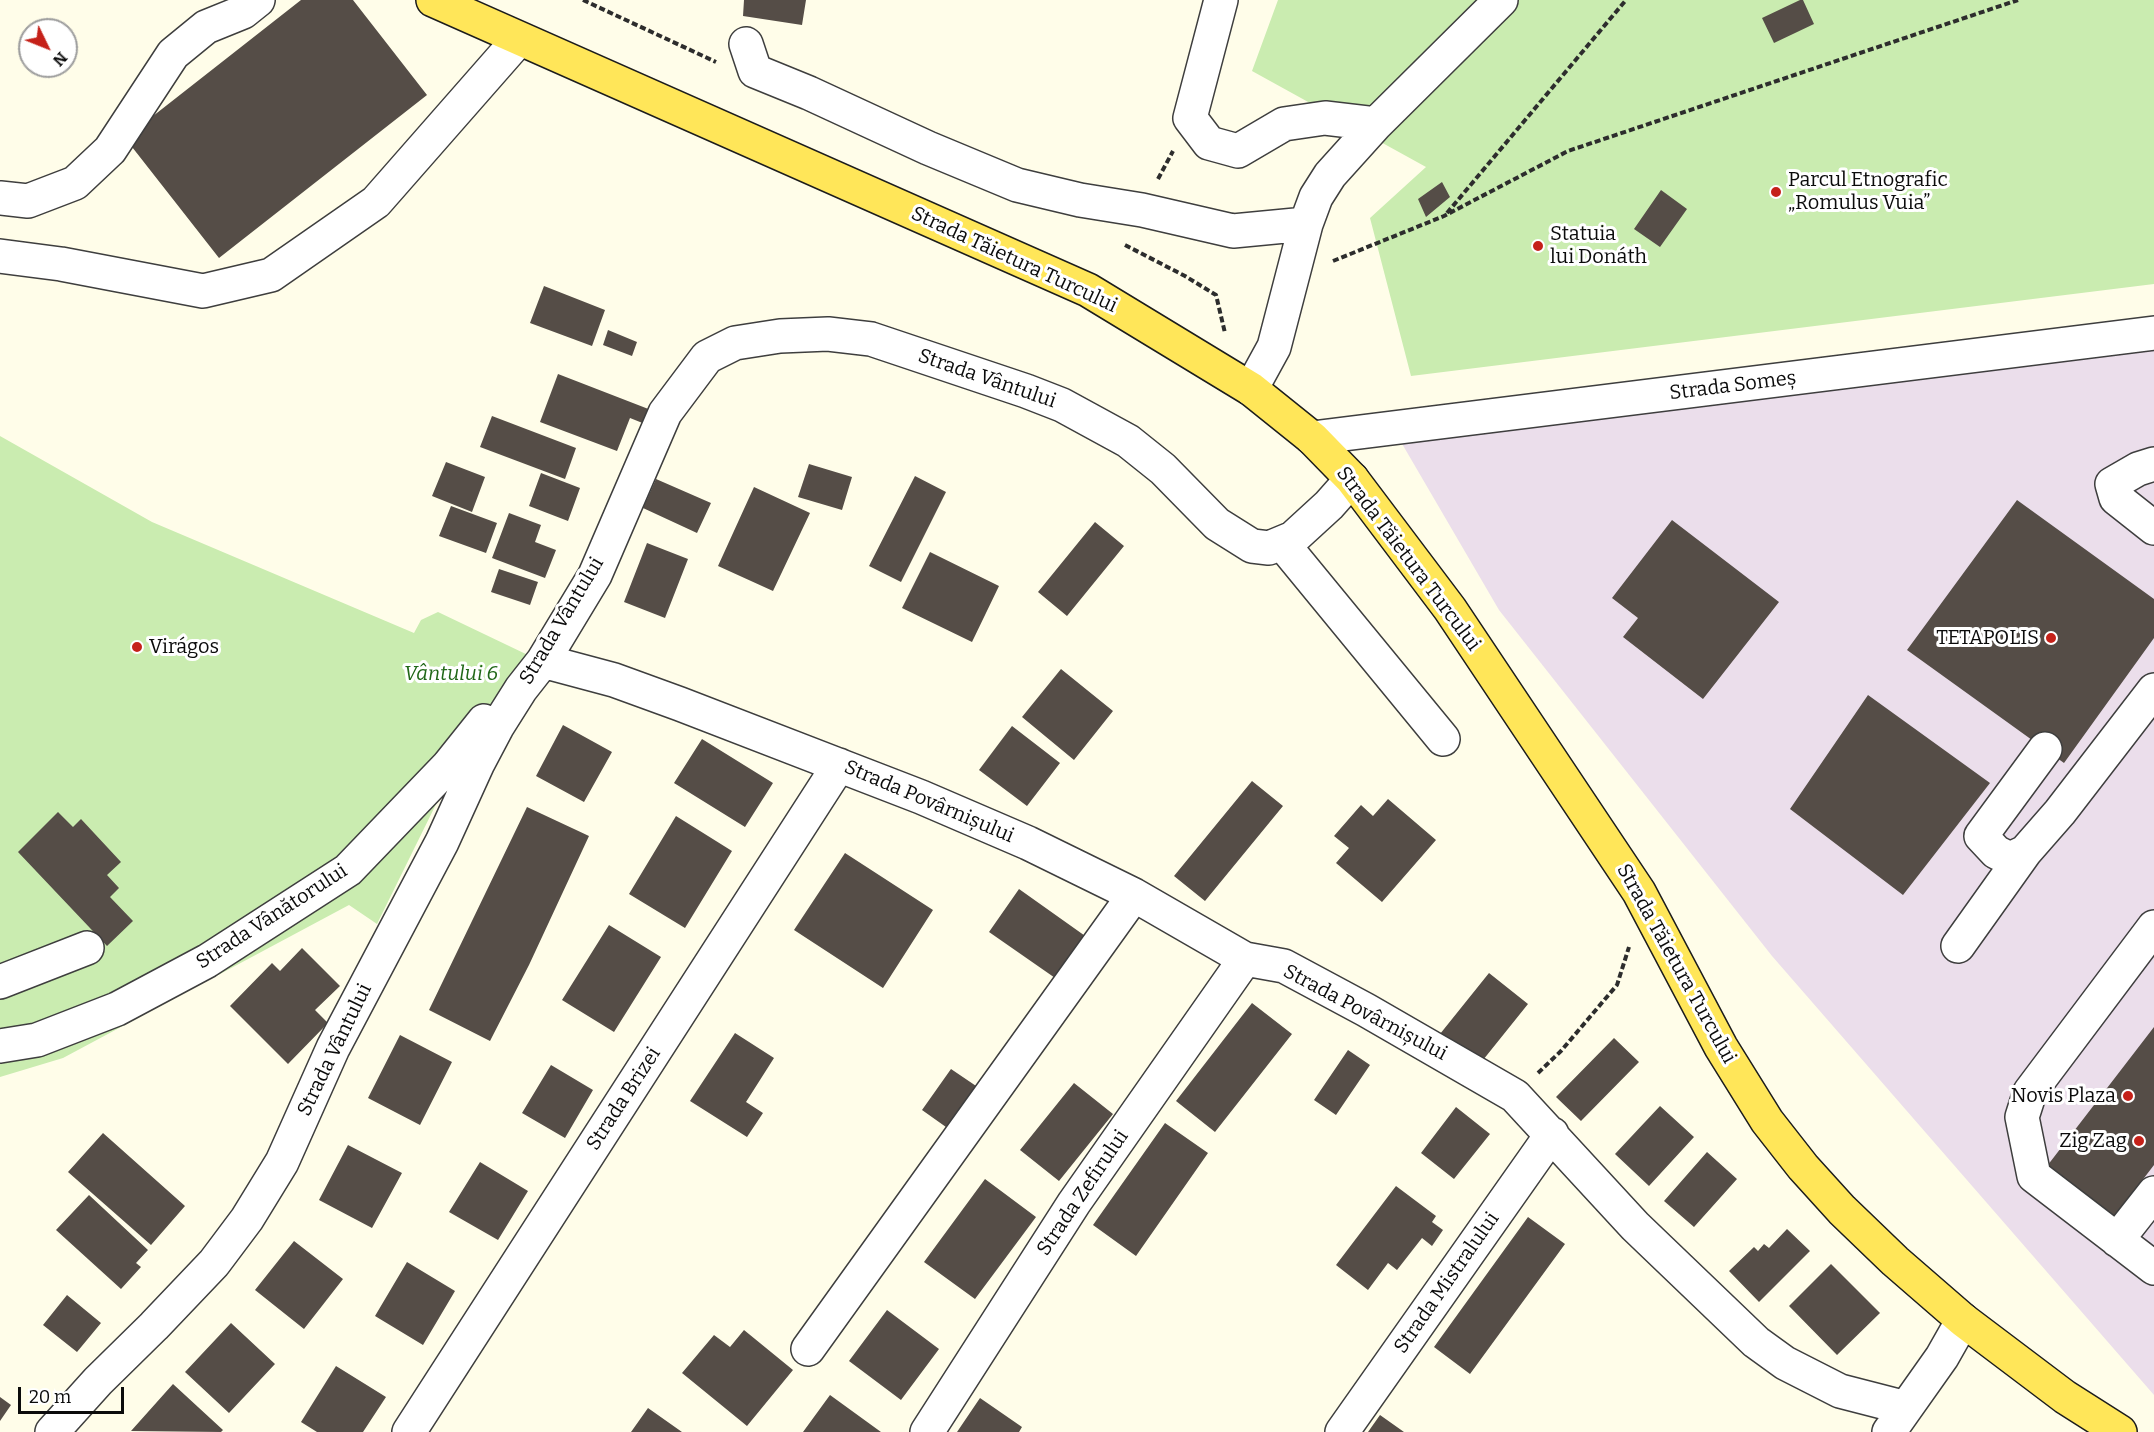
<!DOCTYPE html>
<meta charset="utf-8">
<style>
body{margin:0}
#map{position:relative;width:2154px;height:1432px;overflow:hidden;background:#fffde9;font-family:Bitter,serif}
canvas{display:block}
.north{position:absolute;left:18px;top:18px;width:60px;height:60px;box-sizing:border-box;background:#fff;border:2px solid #9d9d9d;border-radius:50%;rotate:133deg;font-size:16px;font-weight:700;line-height:24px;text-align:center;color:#0b0b0b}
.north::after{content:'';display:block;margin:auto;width:21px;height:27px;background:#c52119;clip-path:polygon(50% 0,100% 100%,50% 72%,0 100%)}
.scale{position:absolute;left:18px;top:1387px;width:106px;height:27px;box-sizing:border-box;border:3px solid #0b0b0b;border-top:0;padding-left:8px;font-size:18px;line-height:21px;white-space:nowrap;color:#0b0b0b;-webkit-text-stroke:4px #fff;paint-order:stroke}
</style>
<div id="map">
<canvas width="2154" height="1432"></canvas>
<div class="north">N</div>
<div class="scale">20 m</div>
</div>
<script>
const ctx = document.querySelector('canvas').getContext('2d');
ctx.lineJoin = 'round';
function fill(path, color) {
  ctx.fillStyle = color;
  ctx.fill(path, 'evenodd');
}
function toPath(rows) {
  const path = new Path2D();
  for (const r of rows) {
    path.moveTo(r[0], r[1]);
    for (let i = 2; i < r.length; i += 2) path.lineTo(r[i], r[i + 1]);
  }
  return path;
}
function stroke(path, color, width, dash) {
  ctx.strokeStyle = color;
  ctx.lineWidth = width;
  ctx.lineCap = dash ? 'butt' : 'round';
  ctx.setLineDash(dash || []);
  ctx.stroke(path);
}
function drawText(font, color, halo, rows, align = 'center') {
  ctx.font = font + ' Bitter,serif';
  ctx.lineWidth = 6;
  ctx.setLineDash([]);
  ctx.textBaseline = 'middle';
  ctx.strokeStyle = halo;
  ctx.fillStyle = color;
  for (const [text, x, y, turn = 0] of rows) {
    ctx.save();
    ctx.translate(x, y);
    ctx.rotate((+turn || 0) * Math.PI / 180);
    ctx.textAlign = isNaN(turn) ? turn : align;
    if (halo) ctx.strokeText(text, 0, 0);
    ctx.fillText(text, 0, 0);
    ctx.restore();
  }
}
fill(toPath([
 [2154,321,2154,1395,1772,956,1499,610,1401,442]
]), '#ebdeeb');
fill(toPath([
 [1278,0,2154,0,2154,284,1411,376,1370,218,1426,167,1252,71],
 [0,436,152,522,414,633,421,620,438,612,530,656,500,699,479,717,377,924,349,905,63,1058,0,1077]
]), '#caecb0');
fill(toPath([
 [301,0,353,0,427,95,219,258,125,138],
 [744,0,806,0,802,25,743,16],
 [1800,0,1803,0,1814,24,1774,43,1762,18],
 [1442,182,1450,197,1426,217,1418,199],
 [1661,190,1687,209,1660,247,1634,229],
 [544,286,605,310,592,346,530,323],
 [608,330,637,342,632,356,603,345],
 [558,374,651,410,645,424,630,418,617,451,540,422],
 [492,416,576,448,565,479,480,447],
 [446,462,485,477,472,512,432,496],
 [809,464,852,477,842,510,798,497],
 [541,473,580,488,568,521,529,506],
 [915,476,946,492,901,582,869,566],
 [656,479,711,503,697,533,643,508],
 [754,487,810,513,773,591,718,566],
 [2017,500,2154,599,2154,638,2064,763,1907,650],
 [451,506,497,523,486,553,439,536],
 [509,513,541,525,535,542,556,550,545,578,492,558],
 [1672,520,1779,602,1703,699,1623,637,1638,618,1612,598],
 [1095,522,1124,546,1067,616,1038,592],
 [647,543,688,559,665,618,624,602],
 [930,552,999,586,972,642,902,608],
 [499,569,538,582,530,605,491,592],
 [1061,669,1113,711,1074,760,1022,717],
 [1868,695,1990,783,1903,895,1790,809],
 [563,725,612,752,584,802,536,776],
 [1012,726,1060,763,1027,806,979,770],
 [702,739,773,783,745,827,674,783],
 [1252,781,1283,806,1205,901,1174,876],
 [1388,799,1436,840,1382,902,1336,863,1349,848,1334,836,1361,805,1373,816],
 [527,807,589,836,529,965,490,1041,429,1010],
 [58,812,73,827,81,819,121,862,107,875,119,888,110,897,133,921,107,946,18,852],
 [676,816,732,851,685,928,629,894],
 [845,853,933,910,883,988,794,930],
 [1019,889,1088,938,1058,980,989,932],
 [609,925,661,957,614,1032,562,1000],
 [302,948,340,986,315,1010,328,1023,288,1064,230,1006,272,963,280,971],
 [1489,973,1528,1004,1479,1065,1440,1034],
 [1252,1003,1292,1034,1215,1132,1176,1101],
 [2154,1027,2154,1165,2111,1221,2044,1170],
 [735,1033,774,1058,746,1102,763,1113,747,1137,690,1101],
 [400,1035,452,1062,420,1125,368,1098],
 [1614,1038,1639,1062,1581,1121,1556,1097],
 [1348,1050,1370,1065,1336,1115,1314,1100],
 [551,1065,593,1090,565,1138,522,1113],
 [951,1069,982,1090,953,1132,922,1110],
 [1074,1083,1113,1114,1059,1181,1020,1150],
 [1660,1106,1694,1137,1649,1186,1615,1154],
 [1456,1107,1490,1134,1454,1179,1421,1153],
 [1165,1123,1208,1153,1136,1256,1093,1225],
 [103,1133,185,1206,151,1245,68,1172],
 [348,1145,402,1173,372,1228,319,1200],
 [1707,1152,1737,1179,1694,1227,1664,1201],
 [480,1162,528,1191,498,1240,449,1212],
 [985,1179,1036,1217,975,1299,924,1262],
 [1396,1186,1436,1216,1432,1222,1443,1230,1432,1246,1422,1238,1397,1270,1388,1263,1368,1290,1336,1265],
 [89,1195,148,1250,136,1263,141,1267,121,1289,56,1230],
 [1528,1217,1565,1244,1470,1374,1434,1347],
 [1787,1229,1810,1251,1759,1302,1729,1271,1754,1247,1758,1251,1764,1244,1769,1248],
 [294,1241,343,1279,304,1329,255,1290],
 [407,1262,455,1291,423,1345,375,1316],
 [1831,1264,1880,1313,1837,1355,1789,1306],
 [67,1295,101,1323,77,1352,43,1325],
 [887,1310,939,1349,901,1400,849,1361],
 [231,1323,275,1364,229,1413,185,1372],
 [744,1330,793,1370,747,1426,682,1373,714,1335,730,1347],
 [336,1366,386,1397,363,1432,317,1432,301,1422],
 [173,1384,223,1430,221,1432,131,1431],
 [830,1395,881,1432,803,1432],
 [0,1397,11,1405,0,1421],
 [980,1398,1022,1427,1019,1432,957,1432],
 [648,1408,682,1432,631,1432],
 [1380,1415,1404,1432,1368,1432]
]), '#554d47');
const minor = toPath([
 [1221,0,1190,118,1209,143,1238,151,1284,124,1325,118,1376,124],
 [746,44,755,71,809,93,928,148,1017,185,1080,200,1142,210,1233,231,1306,224],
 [0,198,28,201,75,183,110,150,173,54,206,27,243,12,258,0],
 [0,256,61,264,203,291,271,275,376,202,519,39],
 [1251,389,1274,347,1306,224,1316,197,1330,175,1376,124,1501,0],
 [1312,438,2154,333],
 [2154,464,2138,469,2112,484,2116,498,2154,528],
 [1282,543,1443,739],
 [543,661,614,680,680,704,921,797,1028,843,1134,895,1245,959,1284,966,1366,1010,1515,1096,1635,1226,1756,1342,1785,1363,1840,1391,1906,1408],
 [2045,749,1981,836,1996,852,2010,859,2025,852,2060,812,2154,690],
 [2154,927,2030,1092,2022,1117,2034,1176,2154,1268],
 [1958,946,2025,852],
 [0,982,87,948],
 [0,1046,37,1040,117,1009,207,961,348,870,448,766,484,721],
 [2117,1240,2154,1193],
 [808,1349,1134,895],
 [52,1432,98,1381,154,1326,214,1263,247,1219,282,1162,333,1048,442,842,478,763,497,727,521,689,543,661,595,575,665,413,707,357,735,343,780,336,828,334,871,339,1026,391,1062,405,1128,441,1163,469,1217,524,1252,546,1269,548,1293,538,1329,505,1352,479],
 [409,1432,839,765],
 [927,1432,1074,1203,1245,959],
 [1342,1432,1552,1134],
 [1889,1432,1942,1357,1963,1320]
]);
const major = toPath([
 [433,0,1088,290,1251,389,1312,438,1352,479,1450,609,1639,892,1721,1047,1767,1121,1803,1167,1842,1210,1895,1261,1963,1320,2065,1397,2120,1432]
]);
stroke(minor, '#3e3e3e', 36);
stroke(major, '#1c1c1c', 36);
stroke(toPath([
 [583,0,716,62],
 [1158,179,1173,151],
 [1447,213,1626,0],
 [1125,245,1185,276,1216,295,1225,333],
 [1333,261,1444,216,1568,151,2018,0],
 [1538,1073,1561,1051,1617,985,1629,947]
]), '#2d2d2d', 4, [6, 3]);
stroke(minor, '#fff', 33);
stroke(major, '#ffe659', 33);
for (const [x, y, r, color] of [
 [1776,192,6,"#c52119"],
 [1538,246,6,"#c52119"],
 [2051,638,6,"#c52119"],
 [137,647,6,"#c52119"],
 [2128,1096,6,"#c52119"],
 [2139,1141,6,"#c52119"]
]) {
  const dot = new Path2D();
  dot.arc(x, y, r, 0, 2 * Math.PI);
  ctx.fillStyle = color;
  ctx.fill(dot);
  stroke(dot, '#fff', 2);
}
drawText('20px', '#0b0b0b', '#fff', [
 ["Parcul Etnografic",1788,180],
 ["„Romulus Vuia”",1788,203],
 ["Statuia",1550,234],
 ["lui Donáth",1550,257],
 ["TETAPOLIS",2039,638,"right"],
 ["Virágos",149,647],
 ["Novis Plaza",2116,1096,"right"],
 ["Zig Zag",2127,1141,"right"]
], 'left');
drawText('20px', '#0b0b0b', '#fff', [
 ["Strada Tăietura Turcului",1014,260,25],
 ["Strada Vântului",987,379,19],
 ["Strada Someș",1733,386,-7],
 ["Strada Tăietura Turcului",1408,559,53],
 ["Strada Vântului",562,621,-59],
 ["Strada Povârnișului",929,802,23],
 ["Strada Vânătorului",272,917,-33],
 ["Strada Tăietura Turcului",1676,964,61],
 ["Strada Povârnișului",1365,1013,28],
 ["Strada Vântului",335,1050,-64],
 ["Strada Brizei",624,1099,-57],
 ["Strada Zefirului",1083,1193,-56],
 ["Strada Mistralului",1447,1283,-55]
]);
drawText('italic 20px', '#206717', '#fff', [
 ["Vântului 6",451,674]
]);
</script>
